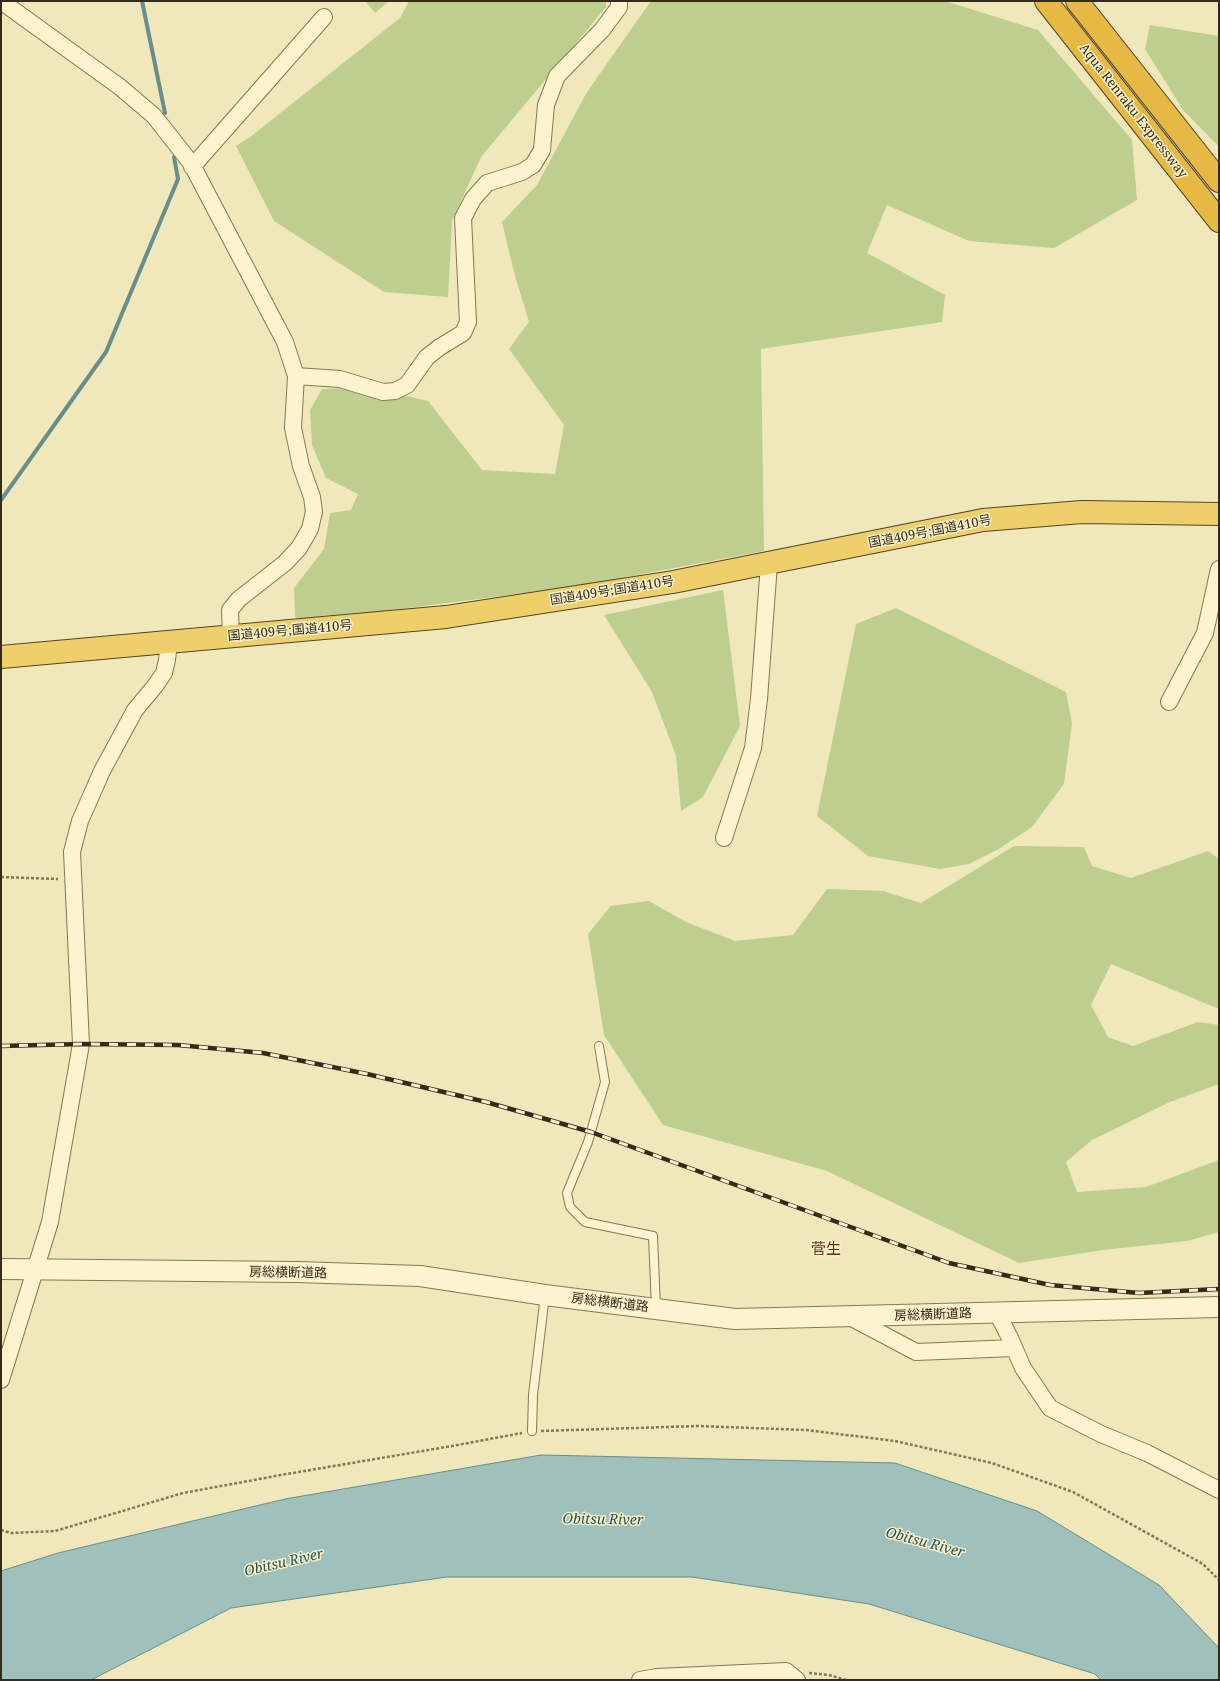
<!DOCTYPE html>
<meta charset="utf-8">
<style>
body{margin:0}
#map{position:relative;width:1220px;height:1681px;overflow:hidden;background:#f0e8ba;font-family:"Noto Serif",serif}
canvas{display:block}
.frame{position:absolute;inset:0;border:2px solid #352b1a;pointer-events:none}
</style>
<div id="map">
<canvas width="1220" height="1681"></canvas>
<div class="frame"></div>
</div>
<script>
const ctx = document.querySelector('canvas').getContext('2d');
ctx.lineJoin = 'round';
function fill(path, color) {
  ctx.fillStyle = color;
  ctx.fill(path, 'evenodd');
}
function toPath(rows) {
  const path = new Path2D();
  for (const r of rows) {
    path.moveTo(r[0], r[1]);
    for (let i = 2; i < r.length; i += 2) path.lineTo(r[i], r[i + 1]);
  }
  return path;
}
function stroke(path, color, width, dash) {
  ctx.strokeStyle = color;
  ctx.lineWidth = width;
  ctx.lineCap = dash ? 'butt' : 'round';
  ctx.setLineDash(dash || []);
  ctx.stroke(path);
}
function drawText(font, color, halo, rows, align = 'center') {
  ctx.font = font + ' "Noto Serif","Noto Sans JP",serif';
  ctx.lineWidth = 3;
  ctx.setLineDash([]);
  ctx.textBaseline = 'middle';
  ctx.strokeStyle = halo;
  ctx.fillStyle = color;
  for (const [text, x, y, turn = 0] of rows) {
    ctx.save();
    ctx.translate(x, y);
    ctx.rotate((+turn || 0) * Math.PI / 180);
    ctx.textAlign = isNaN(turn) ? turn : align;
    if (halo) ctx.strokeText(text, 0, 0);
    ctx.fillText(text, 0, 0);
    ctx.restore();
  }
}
fill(toPath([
 [365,1,389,1,375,13],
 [409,1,606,1,606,7,481,157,452,221,448,297,384,292,274,221,236,146,250,137,400,18],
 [651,1,945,1,1038,30,1132,140,1137,200,1054,248,969,241,887,205,867,253,945,295,942,322,761,349,764,551,579,586,307,621,295,617,294,588,324,549,330,513,351,510,358,494,326,478,312,445,310,410,322,389,346,388,352,383,428,401,482,470,555,474,564,425,509,349,529,322,515,276,502,222,537,185,587,92],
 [1150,25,1219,36,1219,147,1183,110,1145,49],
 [723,590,740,726,703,797,681,811,676,756,652,692,604,615],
 [896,608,1066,692,1072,723,1064,784,1032,827,997,850,969,864,940,869,868,856,817,816,856,624],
 [1014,846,1084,847,1092,866,1131,878,1208,851,1219,859,1219,1009,1111,964,1091,1005,1108,1037,1133,1046,1198,1022,1219,1025,1219,1084,1170,1102,1092,1140,1066,1162,1077,1192,1146,1187,1219,1160,1219,1232,1187,1241,1103,1250,1019,1263,827,1171,663,1125,604,1035,588,934,611,906,649,901,686,922,735,941,793,935,827,889,883,891,921,903]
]), '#bdce8e');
const water = toPath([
 [541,1455,895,1463,1037,1511,1159,1585,1219,1648,1219,1680,1101,1680,1095,1674,869,1604,692,1577,447,1577,231,1608,91,1680,1,1680,1,1571,58,1553,285,1499,541,1455]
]);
fill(water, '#9fc0bb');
stroke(water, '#678e8a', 1);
stroke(toPath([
 [142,1,165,113],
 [1,500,106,352,178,179,174,157]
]), '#678e8a', 4);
const service = toPath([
 [599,1046,605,1082,588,1142,567,1193,570,1207,585,1222,653,1236,656,1308],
 [532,1431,533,1395,545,1295]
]);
const minor = toPath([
 [1,1,120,87,154,116,191,163,285,342,296,376,293,428,301,466,312,497,314,512,310,529,299,548,285,563,239,599,230,610,231,636],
 [192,167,324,17],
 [296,376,340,379,383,392,395,391,407,385,427,357,440,347,463,333,468,322,463,218,473,199,487,183,522,172,533,165,542,150,546,105,557,76,602,30,619,7,619,1],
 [1169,702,1205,633,1219,569],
 [724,838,753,748,759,699,769,564],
 [997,1313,1010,1338,1023,1368,1050,1408,1101,1434,1147,1453,1219,1490],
 [850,1317,916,1352,1014,1348],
 [1,1380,50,1222,81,1044,72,852,80,821,102,771,135,710,155,686,164,673,167,660,169,642],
 [640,1680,657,1677,786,1671,797,1680]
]);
const tertiary = toPath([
 [1,1269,297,1272,420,1276,545,1295,735,1319,1219,1307]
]);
const trunk = toPath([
 [1,657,446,617,673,582,983,520,1082,512,1219,514]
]);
const motorway = toPath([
 [1046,1,1219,221],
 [1077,1,1219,181]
]);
stroke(service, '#877754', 10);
stroke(minor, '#877754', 18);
stroke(tertiary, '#877754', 22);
stroke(trunk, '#544429', 24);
stroke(motorway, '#544429', 24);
stroke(toPath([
 [1,877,58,879],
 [541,1431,698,1426,806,1430,895,1441,992,1463,1073,1492,1203,1564,1219,1580],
 [1,1530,11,1533,55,1531,183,1493,281,1475,452,1446,522,1433],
 [809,1673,829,1675,846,1680]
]), '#877754', 2.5, [3, 2]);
stroke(service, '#fbf4ce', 8);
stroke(minor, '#fbf4ce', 16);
stroke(tertiary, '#fbf4ce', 20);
stroke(trunk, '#eecf69', 22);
stroke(motorway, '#e6b844', 22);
const rail = toPath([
 [1,1046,81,1044,178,1045,263,1053,367,1074,486,1102,591,1132,949,1263,1050,1285,1139,1293,1219,1289]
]);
stroke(rail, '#352b1a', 4.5);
stroke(rail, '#f7f1ca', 3, [9]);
drawText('13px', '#352b1a', '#f7f1ca', [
 ["Aqua Renraku Expressway",1133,111,52],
 ["国道409号;国道410号",930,532,-11],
 ["国道409号;国道410号",612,591,-9],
 ["国道409号;国道410号",290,631,-5],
 ["房総横断道路",288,1273,1],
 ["房総横断道路",610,1303,7],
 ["房総横断道路",933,1315,-2]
]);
drawText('italic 14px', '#285256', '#f7f1ca', [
 ["Obitsu River",603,1520,1],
 ["Obitsu River",925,1543,15],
 ["Obitsu River",284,1563,-13]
]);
drawText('15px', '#643317', '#f7f1ca', [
 ["菅生",826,1250]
]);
</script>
